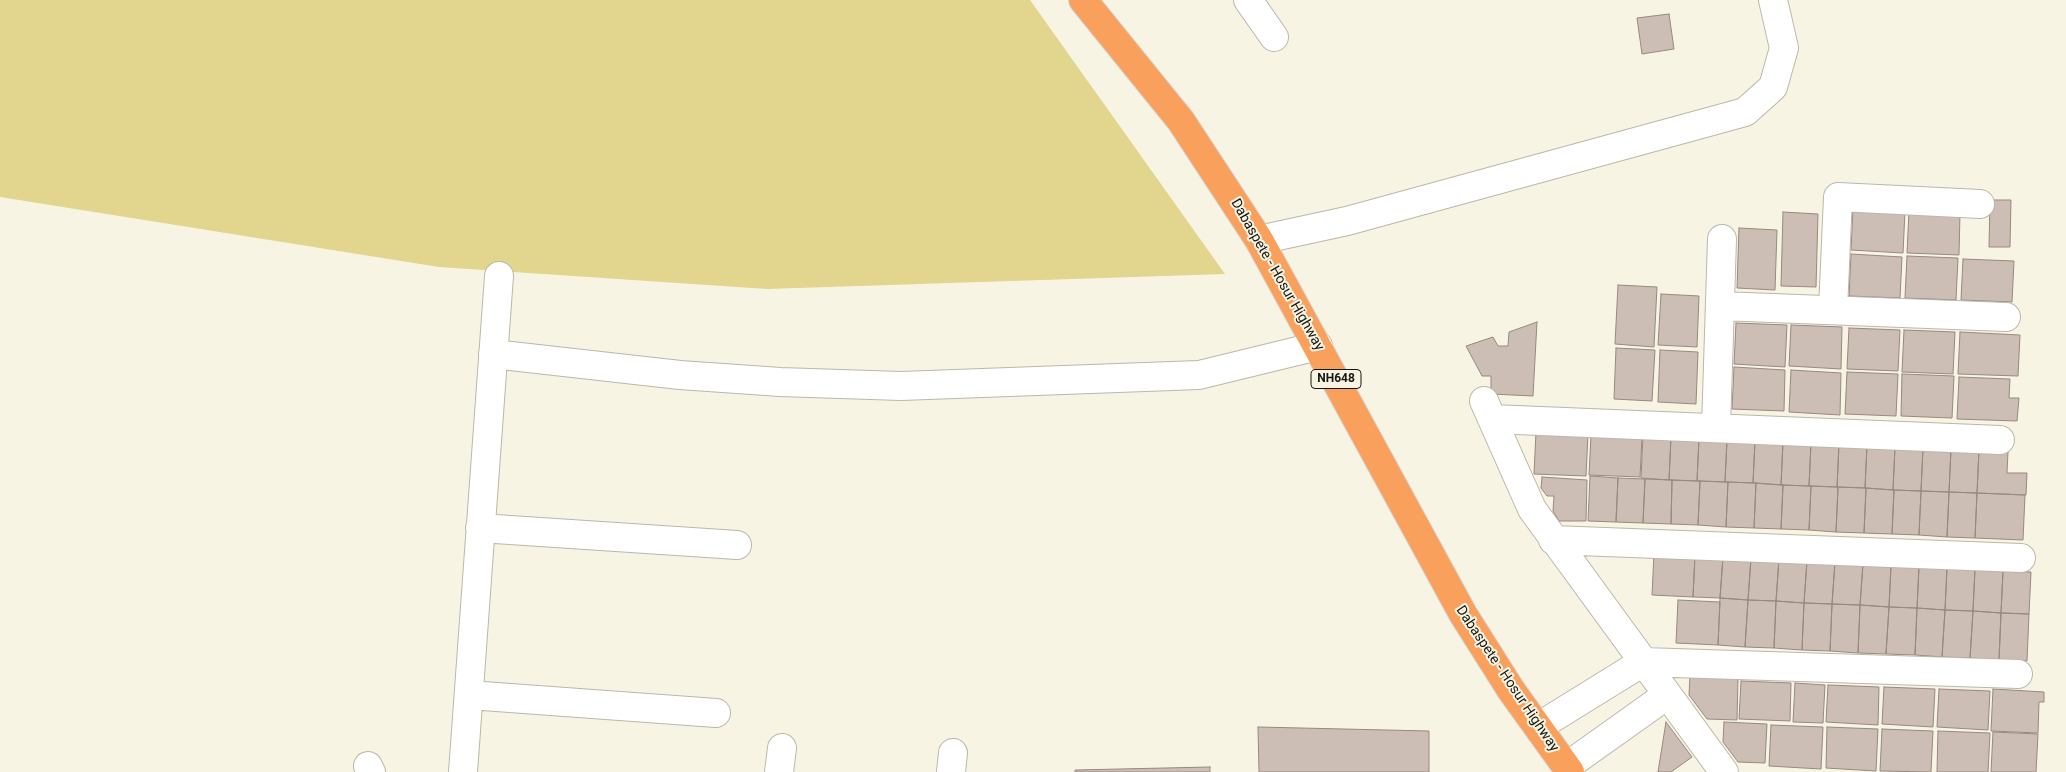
<!DOCTYPE html>
<style>
body{margin:0}
canvas{display:block;background:#f7f4e4}
</style>
<canvas width="2066" height="772"></canvas>
<script>
const ctx = document.querySelector('canvas').getContext('2d');
ctx.lineJoin = 'round';
function fill(path, color) {
  ctx.fillStyle = color;
  ctx.fill(path, 'evenodd');
}
function toPath(rows) {
  const path = new Path2D();
  for (const r of rows) {
    path.moveTo(r[0], r[1]);
    for (let i = 2; i < r.length; i += 2) path.lineTo(r[i], r[i + 1]);
  }
  return path;
}
function stroke(path, color, width, dash) {
  ctx.strokeStyle = color;
  ctx.lineWidth = width;
  ctx.lineCap = dash ? 'butt' : 'round';
  ctx.setLineDash(dash || []);
  ctx.stroke(path);
}
function drawText(font, color, halo, rows, align = 'center') {
  ctx.font = font + ' Roboto,sans-serif';
  ctx.lineWidth = 4;
  ctx.setLineDash([]);
  ctx.textBaseline = 'middle';
  ctx.strokeStyle = halo;
  ctx.fillStyle = color;
  for (const [text, x, y, turn = 0] of rows) {
    ctx.save();
    ctx.translate(x, y);
    ctx.rotate((+turn || 0) * Math.PI / 180);
    ctx.textAlign = isNaN(turn) ? turn : align;
    if (halo) ctx.strokeText(text, 0, 0);
    ctx.fillText(text, 0, 0);
    ctx.restore();
  }
}
fill(toPath([
 [0,0,1030,0,1225,274,767,289,439,267,0,197]
]), '#e2d58e');
const building = toPath([
 [1669,14,1674,49,1642,54,1637,18,1669,14],
 [1990,200,2011,200,2010,247,1989,247,1990,200],
 [1853,208,1905,211,1903,253,1851,250,1853,208],
 [1909,211,1960,213,1959,255,1907,253,1909,211],
 [1783,212,1818,214,1816,287,1781,286,1783,212],
 [1739,228,1777,230,1775,290,1737,288,1739,228],
 [1851,254,1902,257,1900,298,1849,296,1851,254],
 [1907,256,1958,258,1956,300,1905,298,1907,256],
 [1963,259,2014,261,2012,302,1961,300,1963,259],
 [1618,285,1657,287,1654,347,1615,344,1618,285],
 [1661,294,1699,296,1697,347,1658,345,1661,294],
 [1537,322,1533,396,1491,394,1491,376,1482,376,1466,346,1493,337,1498,346,1508,346,1509,332,1537,322],
 [1736,323,1787,325,1785,367,1734,364,1736,323],
 [1791,325,1842,327,1841,369,1789,366,1791,325],
 [1849,328,1900,330,1898,371,1847,369,1849,328],
 [1904,330,1955,332,1953,374,1902,372,1904,330],
 [1960,332,2020,335,2018,376,1958,374,1960,332],
 [1616,348,1655,350,1652,401,1614,399,1616,348],
 [1660,350,1698,352,1696,404,1658,402,1660,350],
 [1734,367,1785,370,1784,411,1732,409,1734,367],
 [1791,370,1841,373,1840,415,1789,412,1791,370],
 [1847,372,1898,374,1896,416,1845,414,1847,372],
 [1902,374,1954,376,1952,418,1901,416,1902,374],
 [1959,377,2010,379,2009,398,2019,398,2017,421,1957,419,1959,377],
 [1536,432,1588,434,1586,476,1534,474,1536,432],
 [1591,435,1642,437,1640,477,1589,475,1591,435],
 [1643,436,1671,437,1669,480,1641,478,1643,436],
 [1671,437,1699,438,1697,481,1669,480,1671,437],
 [1699,438,1727,440,1725,482,1697,481,1699,438],
 [1727,440,1755,441,1753,483,1725,482,1727,440],
 [1755,441,1783,442,1781,485,1753,483,1755,441],
 [1783,442,1811,443,1809,486,1781,485,1783,442],
 [1811,443,1839,444,1837,487,1809,486,1811,443],
 [1839,444,1867,445,1865,488,1837,487,1839,444],
 [1867,445,1895,447,1893,490,1865,488,1867,445],
 [1895,447,1923,448,1921,491,1893,490,1895,447],
 [1923,448,1951,449,1949,492,1921,491,1923,448],
 [1951,449,1979,450,1977,493,1949,492,1951,449],
 [1979,450,2008,452,2007,473,2027,473,2026,495,1977,493,1979,450],
 [1590,476,1618,478,1616,522,1588,521,1590,476],
 [1542,477,1587,480,1586,521,1559,521,1553,511,1554,496,1547,496,1541,488,1542,477],
 [1618,478,1645,479,1643,523,1616,522,1618,478],
 [1645,479,1672,480,1671,524,1643,523,1645,479],
 [1672,480,1700,481,1698,525,1671,524,1672,480],
 [1700,481,1728,482,1726,527,1698,525,1700,481],
 [1728,482,1756,483,1754,528,1726,527,1728,482],
 [1756,483,1783,485,1781,529,1754,528,1756,483],
 [1783,485,1811,486,1809,530,1781,529,1783,485],
 [1811,486,1838,487,1836,532,1809,530,1811,486],
 [1838,487,1866,488,1864,533,1836,532,1838,487],
 [1866,488,1894,490,1892,534,1864,533,1866,488],
 [1894,490,1921,491,1919,535,1892,534,1894,490],
 [1921,491,1949,492,1947,537,1919,535,1921,491],
 [1949,492,1977,493,1975,538,1947,537,1949,492],
 [1977,493,2025,495,2023,540,1975,538,1977,493],
 [1654,553,1695,555,1693,597,1652,595,1654,553],
 [1695,555,1723,557,1720,598,1693,597,1695,555],
 [1723,557,1751,558,1748,600,1720,598,1723,557],
 [1751,558,1779,559,1776,601,1748,600,1751,558],
 [1779,559,1807,561,1804,603,1776,601,1779,559],
 [1807,561,1835,562,1832,604,1804,603,1807,561],
 [1835,562,1863,564,1860,605,1832,604,1835,562],
 [1863,564,1891,565,1889,607,1860,605,1863,564],
 [1891,565,1919,567,1917,608,1889,607,1891,565],
 [1919,567,1947,568,1945,610,1917,608,1919,567],
 [1947,568,1975,569,1973,611,1945,610,1947,568],
 [1975,569,2003,571,2001,613,1973,611,1975,569],
 [2003,571,2031,572,2029,614,2001,613,2003,571],
 [1720,598,1748,600,1745,647,1718,645,1720,598],
 [1678,600,1720,602,1718,645,1676,643,1678,600],
 [1748,600,1776,601,1774,648,1745,647,1748,600],
 [1776,601,1804,603,1802,650,1774,648,1776,601],
 [1804,603,1832,604,1830,651,1802,650,1804,603],
 [1832,604,1860,605,1858,653,1830,651,1832,604],
 [1860,605,1889,607,1886,654,1858,653,1860,605],
 [1889,607,1917,608,1915,655,1886,654,1889,607],
 [1917,608,1945,610,1942,657,1915,655,1917,608],
 [1945,610,1973,611,1970,658,1942,657,1945,610],
 [1973,611,2001,613,1999,660,1970,658,1973,611],
 [2001,613,2029,614,2027,661,1999,660,2001,613],
 [1690,676,1738,678,1737,720,1707,719,1689,695,1690,676],
 [1741,681,1791,683,1790,721,1739,719,1741,681],
 [1795,683,1825,685,1823,723,1793,722,1795,683],
 [1828,685,1879,687,1878,725,1826,722,1828,685],
 [1884,687,1935,689,1933,727,1882,724,1884,687],
 [1939,689,1990,691,1988,730,1937,727,1939,689],
 [1993,689,2044,692,2044,702,2039,702,2038,733,1991,731,1993,689],
 [1666,722,1692,757,1671,772,1658,772,1666,722],
 [1724,722,1767,724,1765,763,1738,762,1723,742,1724,722],
 [1771,725,1823,727,1821,769,1769,766,1771,725],
 [1258,727,1429,731,1429,772,1259,772,1258,727],
 [1827,727,1878,729,1876,771,1826,768,1827,727],
 [1882,729,1933,731,1931,772,1880,771,1882,729],
 [1938,731,1990,733,1988,772,1937,772,1938,731],
 [1993,732,2038,734,2036,772,1991,772,1993,732],
 [1210,767,1210,772,1075,772,1075,770,1210,767]
]);
fill(building, '#cdbeb5');
stroke(building, '#968980', 1);
const street = toPath([
 [1248,0,1274,37],
 [1259,240,1347,221,1745,112,1773,87,1784,48,1773,0],
 [1720,306,2006,317],
 [1833,310,1838,197,1980,204],
 [493,354,680,375,780,382,901,386,1199,375,1318,346],
 [1484,401,1532,509,1724,772],
 [1492,419,2000,440],
 [1716,428,1722,239],
 [480,528,737,545],
 [1553,540,2021,558],
 [469,695,716,713],
 [1538,727,1643,662,2018,674],
 [368,766,371,772],
 [1566,767,1667,695],
 [463,772,499,276],
 [779,772,782,748],
 [951,772,953,753]
]);
const highway = toPath([
 [1083,0,1181,121,1259,240,1463,614,1511,690,1570,772]
]);
stroke(street, '#bab8a9', 30);
stroke(highway, '#d5d5d4', 30);
stroke(street, '#fff', 28);
stroke(highway, '#faa05d', 28);
for (const [x, y, w] of [
 [1336,379,50]
]) {
  const box = new Path2D();
  box.roundRect(x - w / 2, y - 9.5, w, 19, 4);
  ctx.fillStyle = '#f7f4e4';
  ctx.fill(box);
  stroke(box, '#171611', 1);
}
drawText('bold 12px', '#171611', null, [
 ["NH648",1336,379]
]);
drawText('14px', '#171611', '#f7f4e4', [
 ["Dabaspete - Hosur Highway",1277,275,60],
 ["Dabaspete - Hosur Highway",1507,679,56]
]);
</script>
